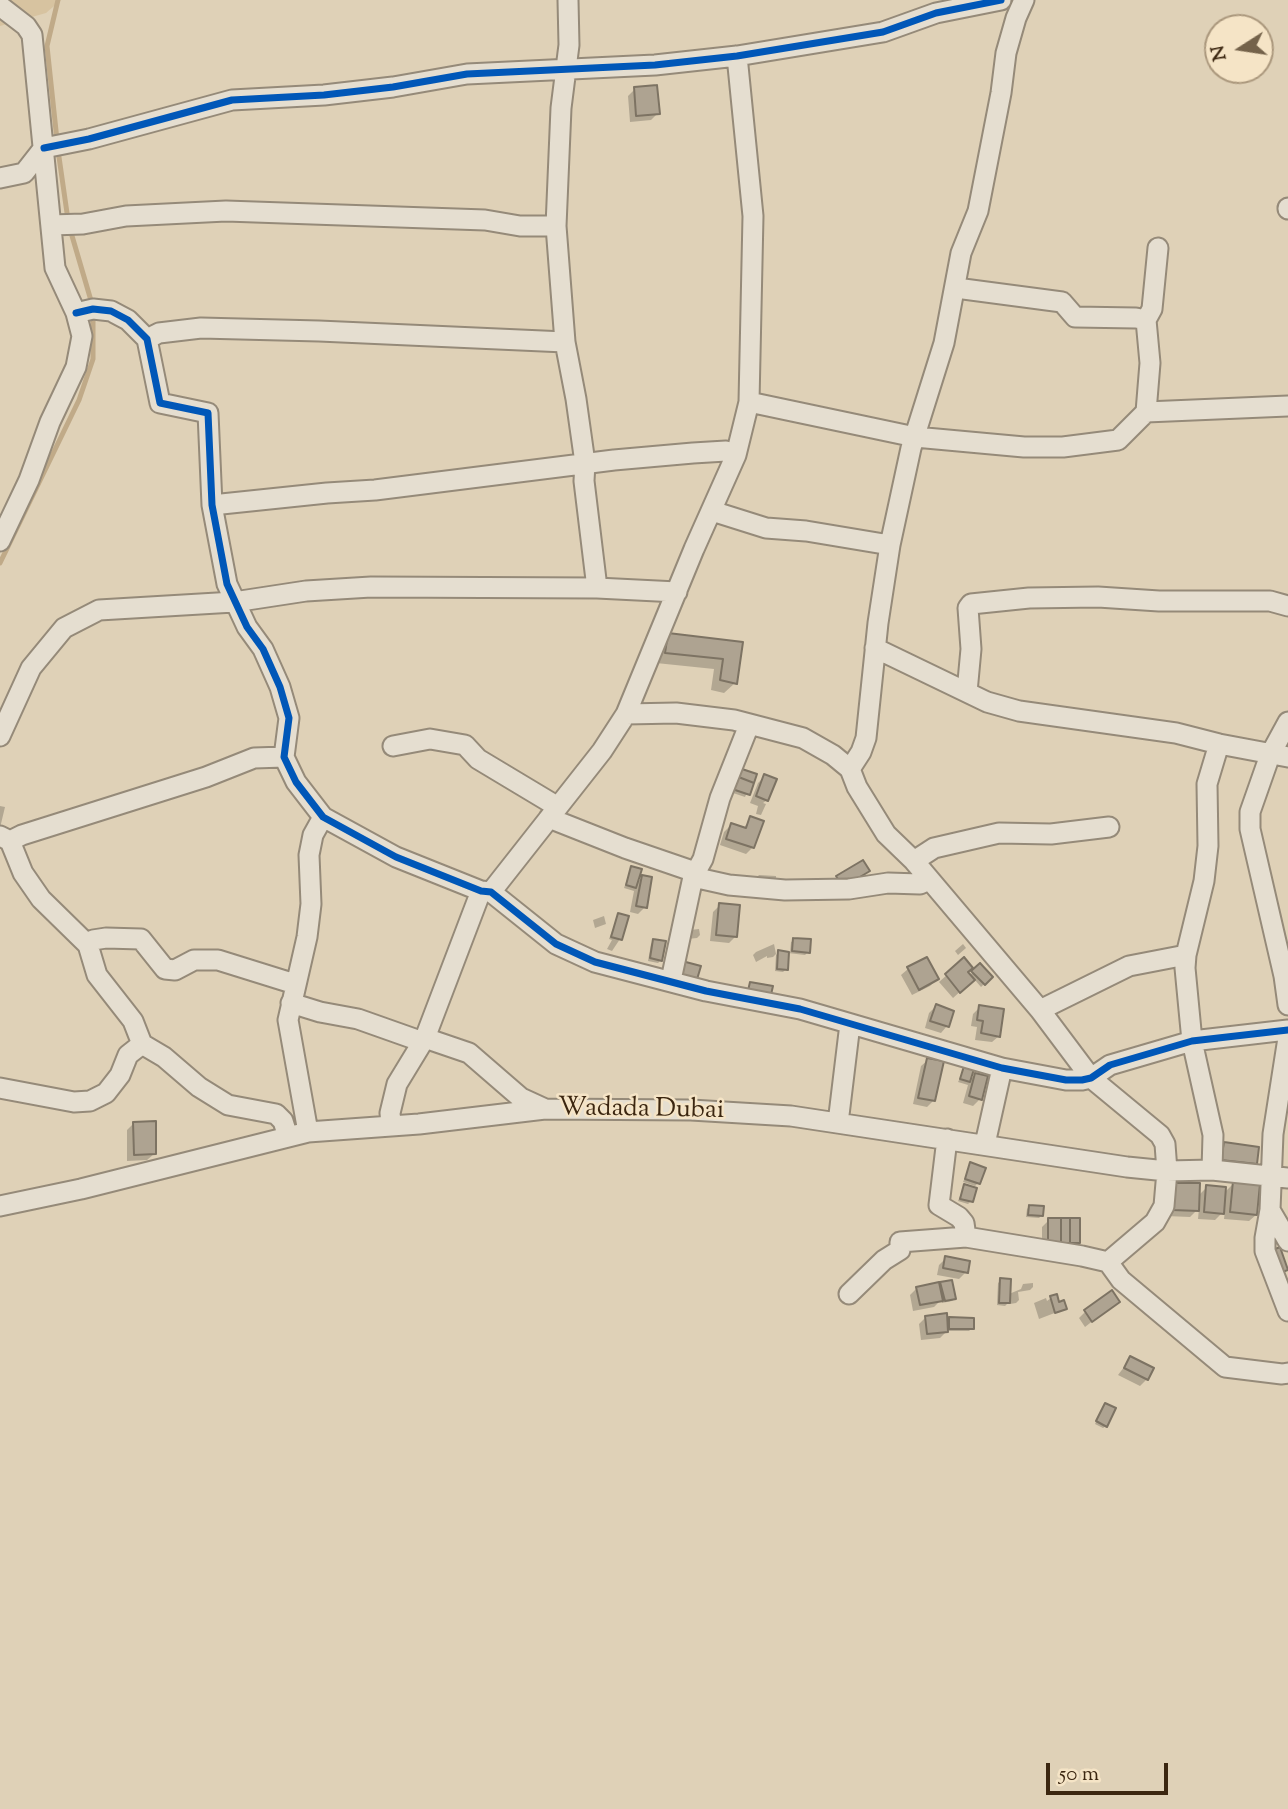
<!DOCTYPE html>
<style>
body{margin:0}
#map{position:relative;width:1288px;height:1809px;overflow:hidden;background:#dfd1b7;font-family:"Sorts Mill Goudy",serif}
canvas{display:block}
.north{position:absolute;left:1204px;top:14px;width:70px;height:70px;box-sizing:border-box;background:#f5e4c6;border:2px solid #ab987d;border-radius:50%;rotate:258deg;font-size:19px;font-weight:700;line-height:28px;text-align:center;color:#3b2610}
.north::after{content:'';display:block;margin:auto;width:24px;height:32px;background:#74624a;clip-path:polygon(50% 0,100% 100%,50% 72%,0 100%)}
.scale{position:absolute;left:1046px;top:1763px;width:122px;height:32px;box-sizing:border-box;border:4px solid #3b2610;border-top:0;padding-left:9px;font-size:21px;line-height:24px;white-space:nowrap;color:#3b2610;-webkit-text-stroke:5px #f5e4c6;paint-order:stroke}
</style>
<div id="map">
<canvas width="1288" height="1809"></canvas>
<div class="north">N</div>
<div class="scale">50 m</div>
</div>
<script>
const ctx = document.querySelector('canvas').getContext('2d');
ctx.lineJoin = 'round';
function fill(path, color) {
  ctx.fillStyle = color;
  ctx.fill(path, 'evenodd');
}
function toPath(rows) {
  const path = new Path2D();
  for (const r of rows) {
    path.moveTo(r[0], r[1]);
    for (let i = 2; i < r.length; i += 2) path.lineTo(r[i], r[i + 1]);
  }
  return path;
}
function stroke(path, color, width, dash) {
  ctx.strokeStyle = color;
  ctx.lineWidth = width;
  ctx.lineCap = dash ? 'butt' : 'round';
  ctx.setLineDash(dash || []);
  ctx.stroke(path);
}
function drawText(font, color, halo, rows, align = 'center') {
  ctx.font = font + ' "Sorts Mill Goudy",serif';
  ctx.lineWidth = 5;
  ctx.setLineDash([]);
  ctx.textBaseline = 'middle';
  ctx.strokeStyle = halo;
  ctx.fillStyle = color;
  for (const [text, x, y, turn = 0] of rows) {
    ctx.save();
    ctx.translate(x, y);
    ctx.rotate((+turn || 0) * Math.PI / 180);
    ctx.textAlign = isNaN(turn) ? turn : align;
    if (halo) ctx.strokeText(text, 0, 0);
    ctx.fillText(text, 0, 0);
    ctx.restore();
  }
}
fill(toPath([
 [0,0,61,0,46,13,0,26]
]), '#d7c3a0');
fill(toPath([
 [635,89,658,113,651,120,630,122,628,96],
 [669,635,741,644,735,683,724,693,711,690,714,669,656,663],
 [737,772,755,775,745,797,730,792],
 [765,776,767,800,763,803,766,804,761,815,756,814,758,806,750,803,758,783],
 [0,806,5,807,0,828],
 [751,818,753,847,746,854,720,845,724,832,731,825,743,829],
 [631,868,636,884,642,877,645,907,638,914,630,912,634,891,624,888],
 [759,875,776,876,776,887,755,888,756,878],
 [720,905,736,936,729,943,710,941,713,912],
 [618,915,620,939,612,951,607,949,612,940,609,939],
 [604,916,606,924,595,928,593,920],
 [699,929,700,935,697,938,687,939,690,930],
 [794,940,808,952,805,955,788,953,786,969,783,972,775,971,776,955,779,952,790,953,791,942],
 [654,941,661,960,658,963,648,961,651,944],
 [774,944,776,954,773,957,767,958,767,956,756,962,753,955,756,952],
 [963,944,966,948,958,955,955,951],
 [964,960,969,976,980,965,991,977,981,987,974,979,953,998,939,982],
 [908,969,937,979,930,986,912,995,901,975],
 [936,1006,947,1026,941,1033,925,1028,929,1013],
 [980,1007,999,1036,992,1042,975,1040,977,1027,971,1026,973,1014],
 [928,1060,934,1100,927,1107,913,1104,921,1066],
 [965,1068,972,1070,968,1082,976,1074,980,1099,973,1106,963,1103,968,1085,958,1082],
 [134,1123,154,1154,147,1160,127,1161,127,1130],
 [1224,1144,1255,1164,1249,1170,1216,1166,1217,1151],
 [971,1164,978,1183,975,1186,963,1182],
 [1234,1183,1256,1215,1249,1221,1224,1219,1225,1210,1215,1220,1198,1219,1199,1208,1190,1217,1166,1216,1166,1191,1198,1196,1207,1187,1224,1193],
 [964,1186,971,1201,968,1204,958,1201],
 [1029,1207,1042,1215,1039,1218,1026,1217,1027,1209],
 [1049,1220,1079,1242,1076,1245,1056,1245,1042,1249,1042,1227],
 [946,1258,966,1272,959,1279,937,1275,939,1265],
 [1001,1280,1009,1294,1021,1289,1023,1284,1033,1283,1033,1287,1030,1290,1018,1292,1019,1300,1016,1303,1010,1304,1010,1301,1005,1306,997,1305,998,1283],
 [941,1284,955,1298,952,1301,942,1303,941,1300,934,1307,913,1311,910,1295,917,1288,938,1287],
 [1046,1298,1047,1301,1051,1298,1065,1309,1039,1319,1034,1303],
 [1118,1301,1085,1327,1079,1318,1085,1312],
 [926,1317,946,1323,950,1319,972,1328,969,1331,947,1331,940,1338,921,1340,919,1324],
 [1131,1358,1147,1379,1140,1386,1118,1375],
 [1105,1405,1106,1426,1103,1428,1095,1424]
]), '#0003');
stroke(toPath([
 [57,140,47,46,58,0],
 [58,150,68,220],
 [70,229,92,304],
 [0,563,79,400,93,359,93,314]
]), '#c0aa88', 5);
const building = toPath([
 [657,85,660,114,636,116,634,87,657,85],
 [668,633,743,642,737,684,720,680,723,659,665,653,668,633],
 [739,768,757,774,754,783,736,776,739,768],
 [764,774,777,779,768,801,756,796,764,774],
 [736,776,754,783,750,795,732,789,736,776],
 [750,816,764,821,754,848,726,839,731,823,746,828,750,816],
 [863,860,870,871,843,887,836,876,863,860],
 [631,866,642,869,636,888,626,885,631,866],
 [642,875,652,877,647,908,636,906,642,875],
 [719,903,740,905,737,937,716,935,719,903],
 [618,913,629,916,622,940,611,937,618,913],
 [793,938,811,939,810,953,792,951,793,938],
 [653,939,666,941,662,961,650,958,653,939],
 [778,950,789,952,788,970,777,969,778,950],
 [927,957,939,979,919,990,907,967,927,957],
 [964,957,973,968,968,972,975,980,960,993,945,974,964,957],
 [682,961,701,966,695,986,677,981,682,961],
 [980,963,993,977,985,985,971,971,980,963],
 [750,982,773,986,770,999,747,995,750,982],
 [936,1004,954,1011,949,1027,930,1021,936,1004],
 [979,1005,1004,1009,1000,1037,981,1033,983,1021,977,1020,979,1005],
 [927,1058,944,1061,935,1101,918,1098,927,1058],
 [964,1066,974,1069,970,1082,960,1079,964,1066],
 [975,1073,988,1076,982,1100,969,1096,975,1073],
 [156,1121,156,1154,134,1155,133,1122,156,1121],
 [1224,1142,1259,1147,1257,1164,1221,1160,1224,1142],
 [970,1162,986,1168,980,1184,965,1179,970,1162],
 [1233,1181,1260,1184,1257,1215,1230,1212,1233,1181],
 [1173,1183,1200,1183,1199,1211,1172,1210,1173,1183],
 [964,1184,977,1188,973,1202,960,1199,964,1184],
 [1206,1185,1226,1187,1224,1214,1204,1212,1206,1185],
 [1029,1205,1044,1206,1043,1216,1028,1215,1029,1205],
 [1048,1218,1061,1218,1061,1243,1048,1243,1048,1218],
 [1061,1218,1070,1218,1070,1243,1061,1243,1061,1218],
 [1070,1218,1080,1218,1080,1243,1070,1243,1070,1218],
 [1280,1247,1288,1270,1277,1274,1268,1252,1280,1247],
 [945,1256,970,1261,968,1273,943,1268,945,1256],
 [1000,1278,1011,1279,1010,1303,999,1303,1000,1278],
 [952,1280,956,1299,945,1301,940,1282,952,1280],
 [939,1282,943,1301,920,1305,916,1287,939,1282],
 [1112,1290,1120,1302,1092,1322,1084,1310,1112,1290],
 [1057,1294,1059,1302,1064,1300,1067,1309,1055,1313,1050,1296,1057,1294],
 [947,1313,948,1332,927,1334,925,1316,947,1313],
 [949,1317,974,1318,974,1329,949,1329,949,1317],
 [1130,1356,1154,1368,1148,1380,1124,1368,1130,1356],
 [1105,1403,1116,1408,1107,1427,1096,1421,1105,1403]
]);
fill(building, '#aea391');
stroke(building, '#7d7363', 2);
const minor = toPath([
 [568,0,569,45,561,108,556,226,565,342,576,399,585,463,584,481,597,588],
 [0,6,26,26,32,35,55,268,76,313,82,336,76,367,50,422,29,480,0,541],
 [44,148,89,139,232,100,324,95,393,87,467,74,655,65,737,56,883,32,936,13,1001,0],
 [0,178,24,173,42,150],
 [1288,208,1288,209],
 [51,225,83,224,126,216,226,211,485,220,520,226,556,226],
 [956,288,1062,302,1075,317,1136,318,1146,320],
 [76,313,93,309,111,311,128,320,147,339,160,403,208,413,212,505,227,584,247,627,263,649,280,687,289,718,284,757,296,782,323,817,396,857,481,891,491,892,556,944,595,962,706,991,800,1009,1002,1068,1066,1080,1082,1080,1091,1078,1110,1065,1192,1041,1288,1030],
 [147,339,159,333,201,328,319,331,565,342],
 [749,402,915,437,1024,447,1063,447,1118,440,1146,412,1288,406],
 [1146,412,1150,363,1146,320,1152,309,1158,248],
 [212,505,327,493,375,490,614,460,693,453,726,451,736,455],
 [712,511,766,528,806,531,890,545],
 [875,648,987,702,1019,711,1176,733,1219,744,1288,757],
 [967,692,971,649,968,608,971,604,1029,598,1098,597,1159,601,1270,601,1288,606],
 [626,714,676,713,734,720,803,738,833,755,850,769,857,787,886,834,914,861,1040,1010,1091,1078,1160,1135,1165,1144,1167,1171,1164,1206,1155,1222,1108,1262],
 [1288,722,1270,755,1250,812,1250,829,1284,976,1288,1005],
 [0,736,31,668,64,628,99,610,234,602,306,591,371,587,597,588,677,592],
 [393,746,430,739,465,745,478,759,558,807],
 [850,769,861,752,866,738,878,623,890,545,911,448,944,343,961,253,978,211,1001,93,1006,53,1016,18,1024,0],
 [549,818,625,848,695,872],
 [0,836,10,841,23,873,41,899,88,945,97,975,133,1021,142,1044,164,1057,199,1087,228,1105,276,1114,283,1121,288,1137],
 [10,841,22,835,206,777,254,758,284,757],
 [914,861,934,848,999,833,1051,834,1109,827],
 [693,877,729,885,785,890,849,889,888,883,920,884,929,880],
 [491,892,602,751,626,714,694,549,736,455,749,402,753,216,737,56],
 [88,945,93,940,106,938,141,939,165,969,175,970,194,960,218,960,295,984],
 [671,980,693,877,703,859,720,798,749,725],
 [291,1003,320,1012,358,1019,423,1042],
 [1040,1010,1129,966,1186,955],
 [425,1038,469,1053,521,1098,545,1109],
 [1288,1038,1273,1134,1270,1210,1265,1238,1265,1251,1288,1311],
 [0,1088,74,1102,90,1101,106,1093,120,1075,128,1055,142,1044],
 [838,1123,850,1024],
 [391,1124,390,1113,397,1084,425,1038,481,891],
 [308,1132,288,1020,307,937,311,904,309,855,313,835,323,817],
 [947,1139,939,1205,959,1217,964,1223,966,1237],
 [985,1144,1002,1068],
 [1212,1170,1213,1135,1192,1041,1185,968,1186,955,1204,881,1208,846,1207,784,1219,744],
 [0,1206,81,1189,308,1132,419,1124,545,1109,691,1110,791,1116,1127,1167,1167,1171,1212,1170,1288,1178],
 [1270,1210,1288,1241],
 [849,1294,884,1260,900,1250,900,1242,966,1237,1082,1256,1108,1262,1121,1280,1225,1367,1282,1374,1288,1373]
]);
stroke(minor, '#958a79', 23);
stroke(minor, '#e5ded0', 19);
stroke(toPath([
 [44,148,89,139,232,100,324,95,393,87,467,74,655,65,737,56,883,32,936,13,1001,0],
 [76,313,93,309,111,311,128,320,147,339,160,403,208,413,212,505,227,584,247,627,263,649,280,687,289,718,284,757,296,782,323,817,396,857,481,891,491,892,556,944,595,962,706,991,800,1009,1002,1068,1066,1080,1082,1080,1091,1078,1110,1065,1192,1041,1288,1030]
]), '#0057b8', 7);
drawText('26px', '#3b2610', '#f5e4c6', [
 ["Wadada Dubai",641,1111,1]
]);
</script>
